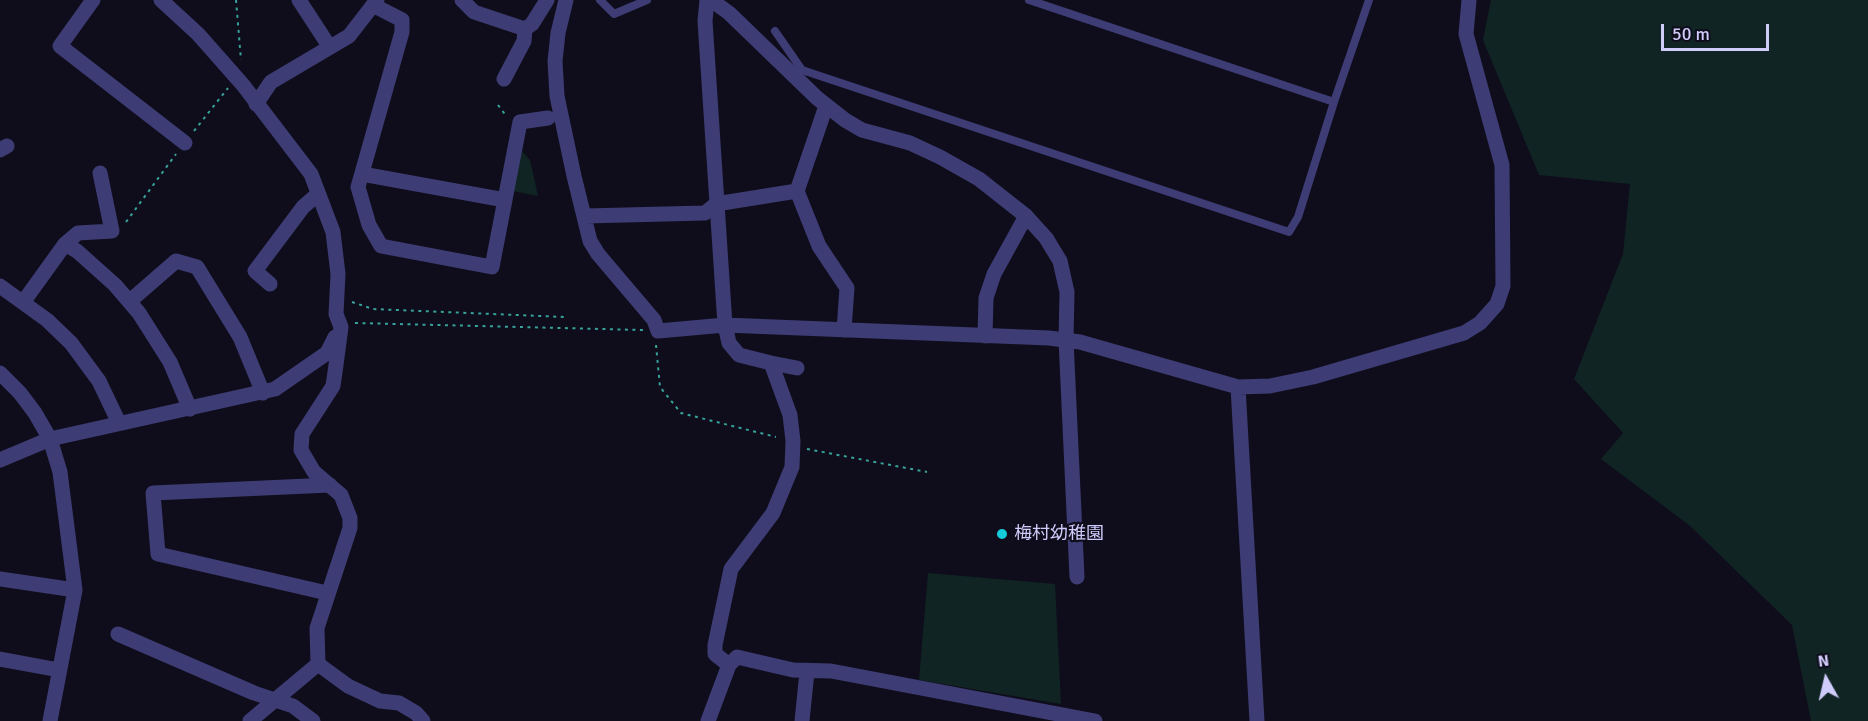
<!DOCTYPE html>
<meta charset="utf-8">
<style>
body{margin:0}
#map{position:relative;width:1868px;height:721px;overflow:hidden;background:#0f0d1b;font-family:Signika,sans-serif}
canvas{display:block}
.north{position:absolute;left:1796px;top:649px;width:60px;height:60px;-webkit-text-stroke:4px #0f0d1b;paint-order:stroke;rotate:352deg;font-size:16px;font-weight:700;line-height:24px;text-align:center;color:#cfcbfa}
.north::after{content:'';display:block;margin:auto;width:21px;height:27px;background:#cfcbfa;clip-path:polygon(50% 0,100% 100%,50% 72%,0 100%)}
.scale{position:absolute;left:1661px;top:24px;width:108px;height:27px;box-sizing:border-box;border:3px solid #cfcbfa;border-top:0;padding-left:8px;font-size:18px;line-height:21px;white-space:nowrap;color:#cfcbfa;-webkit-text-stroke:4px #0f0d1b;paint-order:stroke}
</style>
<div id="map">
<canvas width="1868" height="721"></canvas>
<div class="north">N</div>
<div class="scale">50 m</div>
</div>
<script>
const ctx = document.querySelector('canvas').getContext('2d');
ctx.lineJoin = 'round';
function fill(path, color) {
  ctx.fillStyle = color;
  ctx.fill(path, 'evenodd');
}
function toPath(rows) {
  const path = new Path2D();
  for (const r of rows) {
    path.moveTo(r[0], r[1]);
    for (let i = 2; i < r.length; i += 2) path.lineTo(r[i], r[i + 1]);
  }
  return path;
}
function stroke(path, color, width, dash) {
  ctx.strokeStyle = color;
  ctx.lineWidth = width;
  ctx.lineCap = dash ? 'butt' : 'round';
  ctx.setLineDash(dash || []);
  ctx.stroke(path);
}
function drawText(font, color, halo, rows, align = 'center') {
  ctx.font = font + ' Signika,"Noto Sans JP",sans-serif';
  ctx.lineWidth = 4.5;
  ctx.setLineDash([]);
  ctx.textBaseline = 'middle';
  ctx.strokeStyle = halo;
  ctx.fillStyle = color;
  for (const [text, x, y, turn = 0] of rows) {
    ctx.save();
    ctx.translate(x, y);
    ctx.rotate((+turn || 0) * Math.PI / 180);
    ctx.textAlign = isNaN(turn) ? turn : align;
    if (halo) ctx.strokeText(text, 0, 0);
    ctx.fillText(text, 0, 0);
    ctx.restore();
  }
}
fill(toPath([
 [1491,0,1868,0,1868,721,1811,721,1792,625,1689,525,1601,459,1623,433,1574,379,1623,254,1630,184,1539,175,1483,40],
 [520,149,530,160,538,196,513,191],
 [928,573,1055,584,1061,704,919,680]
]), '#102423');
stroke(toPath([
 [236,0,241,60],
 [498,105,507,117],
 [194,131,228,88],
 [126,222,176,154],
 [352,302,373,309,565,317],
 [355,323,643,330],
 [656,345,660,387,681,413,776,437],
 [807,449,927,472]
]), '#37a299', 2, [3, 4.5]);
stroke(toPath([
 [600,0,614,14,647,0],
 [1029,0,1334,102,1369,0],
 [775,31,802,70,1289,232,1298,217,1334,102]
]), '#3d3c75', 8);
stroke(toPath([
 [93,0,60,46,185,143],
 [161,0,198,34,243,85,311,174,333,232,338,274,336,314,341,327,336,365,333,386,302,434,301,450,314,472,341,495,350,518,350,528,317,628,318,664,348,686,380,701,399,703,416,713,423,721],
 [299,0,329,46],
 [462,0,474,12,525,29],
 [566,0,558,33,555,61,557,96,574,176,590,241,598,254,654,320,658,331,725,325,1049,338,1080,342,1238,387,1270,386,1313,377,1464,333,1480,323,1497,304,1503,286,1502,165,1466,34,1469,0],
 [707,0,705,21,725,325,729,343,739,355,771,363,790,415,793,441,792,467,773,513,731,569,715,645,715,654,729,665],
 [373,5,402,20,402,32,358,187,369,225,381,246,492,267,520,122,548,118],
 [504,79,524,41,525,29,532,24,547,0],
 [256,104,271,82,349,36,377,0],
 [0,150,7,146],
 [362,174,505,200],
 [797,191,819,246,847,288,844,330],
 [585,216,705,213,716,204,797,191,826,106],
 [65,244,78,233,112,231,100,173],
 [270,284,255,271,303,207,318,194],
 [0,286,47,320,71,343,99,381,119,423],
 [24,301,65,244,77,251,115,285,139,313,170,362,190,409],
 [130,301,176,261,197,267,240,337,263,393],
 [985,336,986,298,994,274,1026,216],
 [1066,340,1077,577],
 [771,363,797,368],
 [0,373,20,393,35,413,50,439,60,472,75,590,50,721],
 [1238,387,1257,721],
 [0,460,50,439,275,389,327,353,335,337],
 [0,579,75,590],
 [327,593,158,554,153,493,330,485],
 [118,634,254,693,293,706,313,721],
 [0,659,59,670],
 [250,721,318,664],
 [708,721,729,665,737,657,793,670,831,671,1095,721],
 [802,721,807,672]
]), '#3d3c75', 15);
stroke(toPath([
 [711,0,729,13,817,98,845,120,862,130,910,143,940,157,979,179,1026,216,1046,238,1060,261,1067,292,1066,340]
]), '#3d3c75', 15);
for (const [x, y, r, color] of [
 [1002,534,6,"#15ccdc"]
]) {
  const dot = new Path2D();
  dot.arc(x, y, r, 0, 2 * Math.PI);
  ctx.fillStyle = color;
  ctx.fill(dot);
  stroke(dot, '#0f0d1b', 2);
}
drawText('18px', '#cfcbfa', '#0f0d1b', [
 ["梅村幼稚園",1014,534]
], 'left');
</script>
